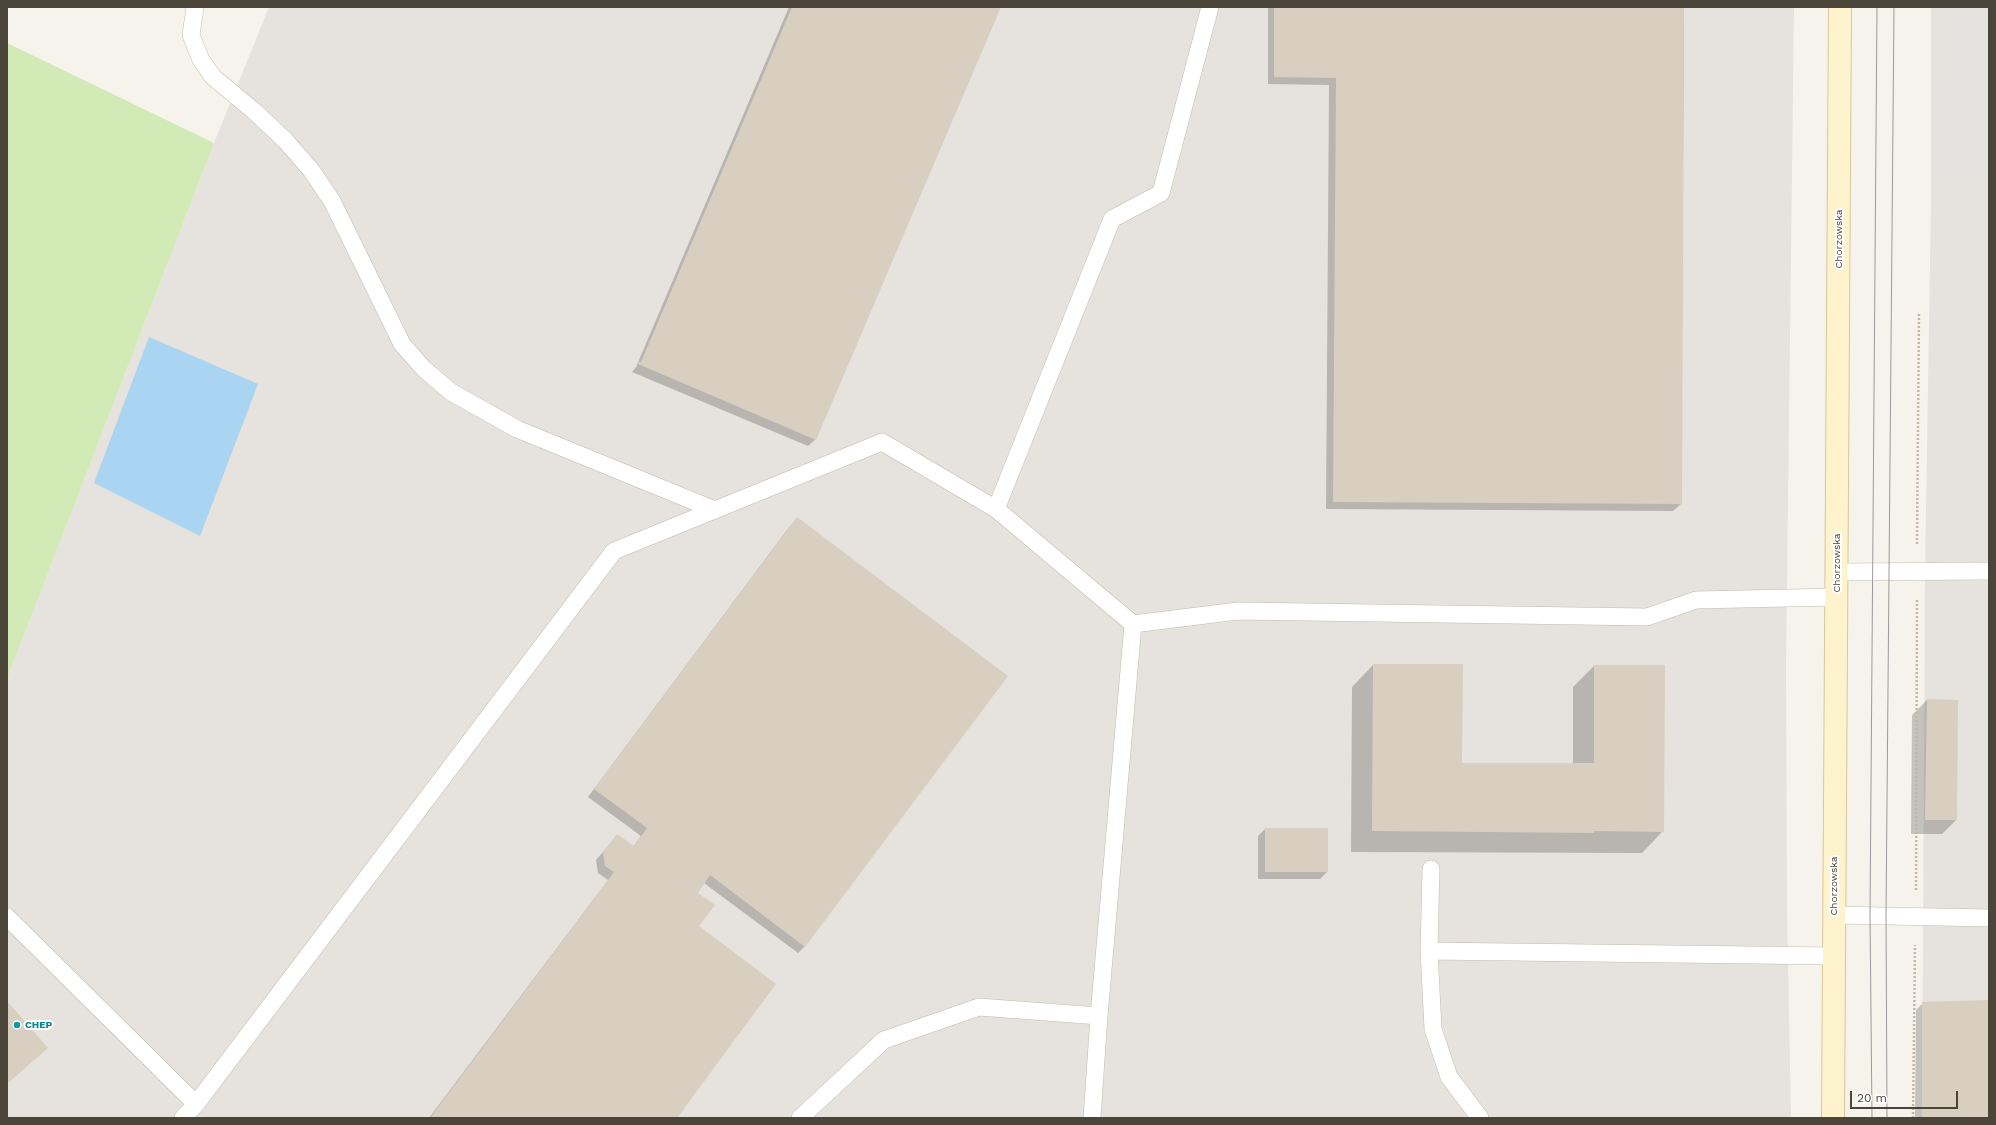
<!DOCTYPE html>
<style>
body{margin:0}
#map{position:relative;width:1996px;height:1125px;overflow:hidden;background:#f6f3ec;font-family:"Work Sans",sans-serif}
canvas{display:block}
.frame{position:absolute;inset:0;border:8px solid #4b4439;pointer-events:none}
.scale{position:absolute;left:1850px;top:1091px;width:108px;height:18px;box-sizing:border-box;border:2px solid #4b4439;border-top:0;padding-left:5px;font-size:12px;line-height:14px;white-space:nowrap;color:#4b4439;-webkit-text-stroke:3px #fff;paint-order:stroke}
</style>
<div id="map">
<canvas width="1996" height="1125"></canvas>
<div class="frame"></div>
<div class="scale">20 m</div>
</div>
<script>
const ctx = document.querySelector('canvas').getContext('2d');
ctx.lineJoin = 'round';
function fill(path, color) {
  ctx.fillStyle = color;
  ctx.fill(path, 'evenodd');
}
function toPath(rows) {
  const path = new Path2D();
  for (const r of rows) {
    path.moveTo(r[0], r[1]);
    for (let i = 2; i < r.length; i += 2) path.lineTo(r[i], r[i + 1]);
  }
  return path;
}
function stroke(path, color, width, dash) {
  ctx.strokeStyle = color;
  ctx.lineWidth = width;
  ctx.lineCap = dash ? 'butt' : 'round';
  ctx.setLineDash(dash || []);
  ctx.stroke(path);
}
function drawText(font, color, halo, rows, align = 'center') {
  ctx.font = font + ' "Work Sans",sans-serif';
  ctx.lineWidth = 4;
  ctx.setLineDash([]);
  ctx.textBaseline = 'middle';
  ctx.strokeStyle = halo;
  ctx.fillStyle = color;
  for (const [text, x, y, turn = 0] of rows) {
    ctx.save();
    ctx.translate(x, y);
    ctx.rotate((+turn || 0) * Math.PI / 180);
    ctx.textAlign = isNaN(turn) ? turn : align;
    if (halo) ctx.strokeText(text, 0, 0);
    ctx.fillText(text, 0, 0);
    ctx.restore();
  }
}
fill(toPath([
 [269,7,1794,7,1786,665,1787,911,1791,1118,7,1118,7,679,214,143],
 [1931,7,1989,7,1989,1118,1922,1118,1925,571,1931,204]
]), '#e6e2dd');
fill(toPath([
 [7,43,214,143,7,679]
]), '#d2eab5');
fill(toPath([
 [1941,7,1989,7,1989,173,1935,175],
 [1989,670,1989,828,1971,828,1971,671]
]), '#e5e3e0');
fill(toPath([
 [149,337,258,384,200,536,94,483]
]), '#a9d4f2');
fill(toPath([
 [789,7,1000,7,816,439,808,446,632,372,636,367],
 [1268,7,1684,7,1681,504,1673,511,1326,509,1329,85,1268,84],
 [797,519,805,946,798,953,704,883,696,893,698,927,675,1118,429,1118,608,880,598,873,596,860,617,836,633,847,641,836,588,797,790,526],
 [1373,665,1461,764,1573,764,1573,687,1594,666,1663,831,1642,853,1351,852,1352,687],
 [1927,700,1957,701,1956,820,1942,834,1911,834,1912,715],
 [1265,829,1327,829,1327,872,1320,879,1258,879,1258,836],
 [1989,1001,1989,1118,1915,1118,1916,1010,1923,1003]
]), '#0003');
fill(toPath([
 [792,7,1001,7,816,440,638,364,639,362,641,362],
 [1274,7,1684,7,1682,504,1333,502,1336,78,1274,77],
 [797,517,1008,676,805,947,710,875,698,893,715,905,699,926,776,984,677,1118,430,1118,614,872,605,866,603,852,617,834,634,846,647,828,594,789],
 [1373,664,1463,664,1462,763,1594,763,1594,665,1665,665,1664,832,1594,831,1594,833,1372,831],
 [1927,699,1958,700,1957,820,1925,820],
 [1265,828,1328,828,1328,872,1265,872],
 [1989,1000,1989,1118,1922,1118,1922,1002],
 [7,1001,48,1048,7,1084]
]), '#d8cfc1');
const lane = toPath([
 [195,7,191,35,201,60,213,77,254,111,285,140,311,170,332,201,402,344,424,369,451,392,517,429,715,510],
 [996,509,1112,219,1161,193,1210,7],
 [1837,572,1989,571],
 [1431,869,1429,951,1433,1029,1449,1077,1480,1118],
 [1834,915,1989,918],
 [7,917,196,1104],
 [1429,951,1834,956],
 [183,1118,196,1104,614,551,882,442,996,509,1133,624,1238,611,1647,617,1696,600,1836,597],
 [800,1118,884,1040,979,1007,1099,1016,1133,624],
 [1092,1118,1099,1016]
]);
const secondary = toPath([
 [1833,1118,1840,7]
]);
stroke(lane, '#c2bbae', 18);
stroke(secondary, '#d6c79b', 24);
stroke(toPath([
 [1917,544,1919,312],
 [1916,890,1917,599],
 [1913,1118,1915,945]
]), '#c4b79f', 2.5, [2, 2]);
stroke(lane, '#fff', 17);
stroke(secondary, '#fff3cd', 22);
stroke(toPath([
 [1872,1118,1870,915,1877,7],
 [1887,1118,1886,915,1894,7]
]), '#9a9a9a', 1);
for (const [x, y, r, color] of [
 [17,1025,4,"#0f9aa8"]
]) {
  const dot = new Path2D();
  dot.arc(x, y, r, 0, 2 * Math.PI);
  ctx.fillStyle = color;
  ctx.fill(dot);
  stroke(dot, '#fff', 1.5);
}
drawText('10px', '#4b4439', '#fff', [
 ["Chorzowska",1839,239,-90],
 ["Chorzowska",1837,563,-90],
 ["Chorzowska",1834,886,-90]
]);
drawText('bold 10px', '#0d838f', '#fff', [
 ["CHEP",25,1025]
], 'left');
</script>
